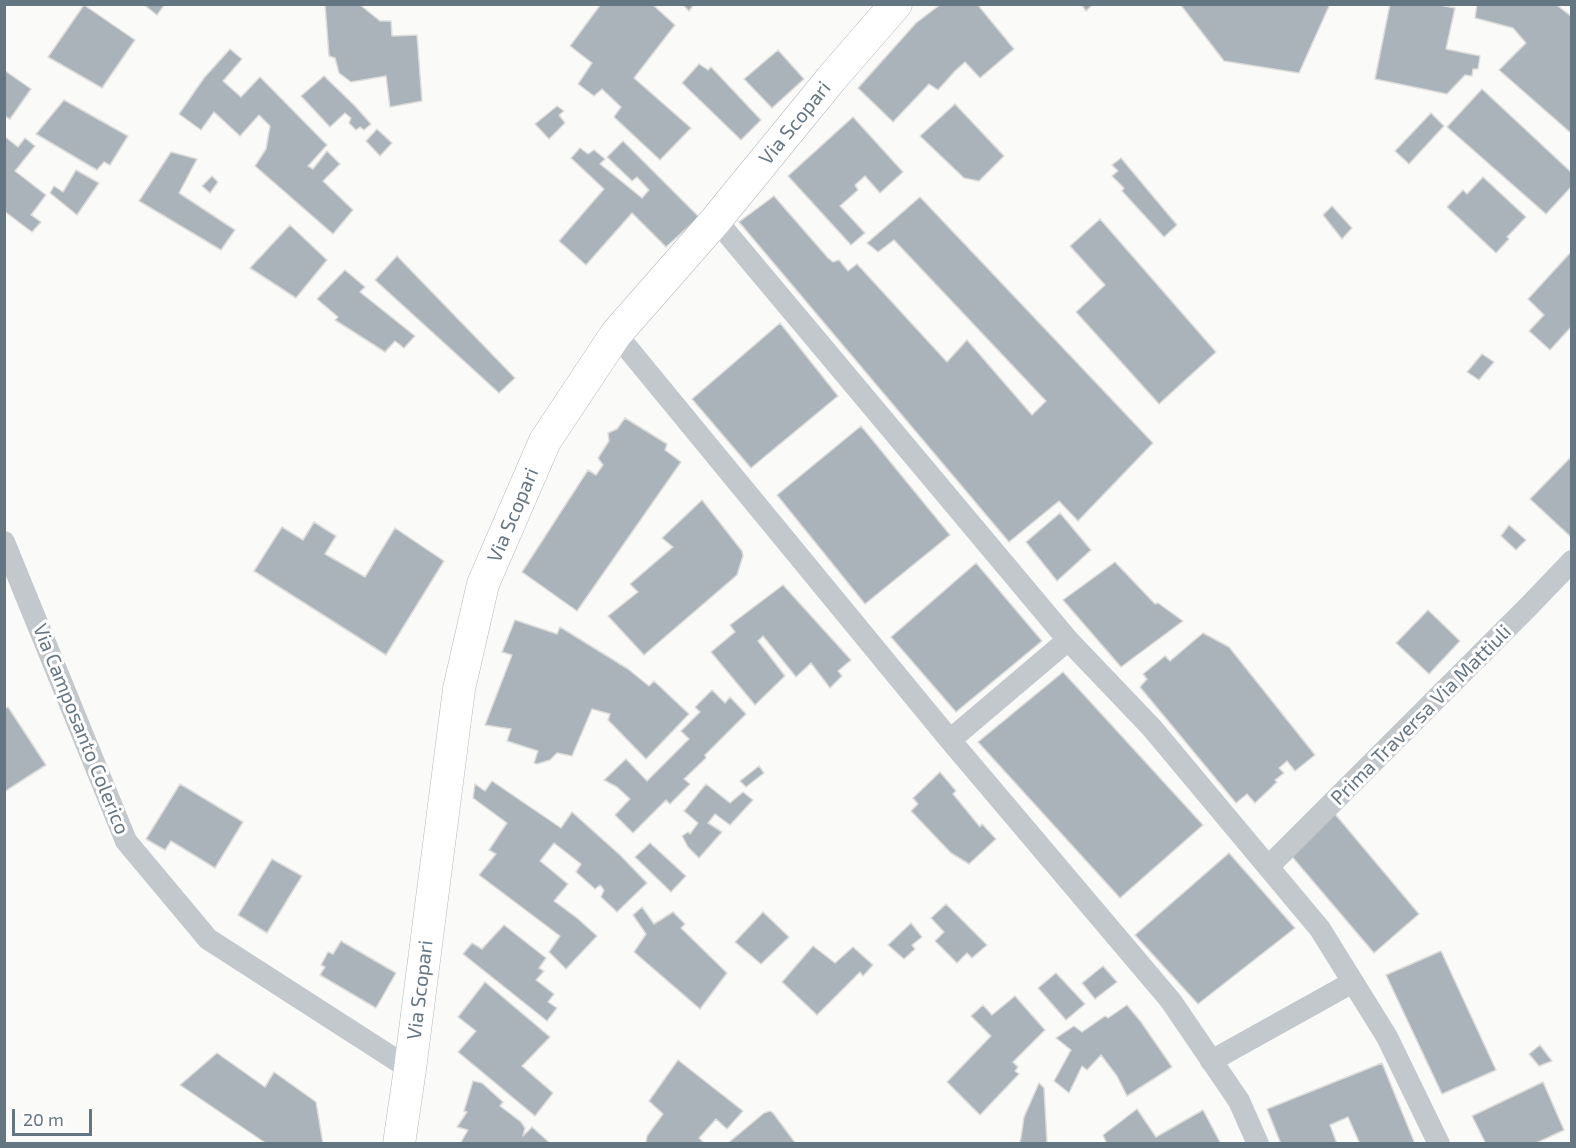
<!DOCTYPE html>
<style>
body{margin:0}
#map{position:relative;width:1576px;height:1148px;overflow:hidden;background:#fafaf8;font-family:"Exo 2",sans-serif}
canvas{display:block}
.frame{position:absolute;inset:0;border:6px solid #657683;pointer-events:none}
.scale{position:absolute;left:12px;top:1109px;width:80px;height:27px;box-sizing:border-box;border:3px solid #657683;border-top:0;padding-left:8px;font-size:18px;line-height:21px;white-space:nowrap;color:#657683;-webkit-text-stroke:4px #fff;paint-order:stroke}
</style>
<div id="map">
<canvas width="1576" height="1148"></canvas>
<div class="frame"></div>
<div class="scale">20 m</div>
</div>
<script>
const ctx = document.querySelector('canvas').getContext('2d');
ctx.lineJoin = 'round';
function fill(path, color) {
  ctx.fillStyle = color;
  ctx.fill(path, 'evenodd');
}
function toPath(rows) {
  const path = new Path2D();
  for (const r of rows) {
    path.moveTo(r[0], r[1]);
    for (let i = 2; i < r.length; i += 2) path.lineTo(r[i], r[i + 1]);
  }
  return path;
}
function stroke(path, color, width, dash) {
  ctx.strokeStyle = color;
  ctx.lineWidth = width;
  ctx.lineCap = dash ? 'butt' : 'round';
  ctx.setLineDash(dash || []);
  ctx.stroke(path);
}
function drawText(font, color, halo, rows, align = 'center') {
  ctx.font = font + ' "Exo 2",sans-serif';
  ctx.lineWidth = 6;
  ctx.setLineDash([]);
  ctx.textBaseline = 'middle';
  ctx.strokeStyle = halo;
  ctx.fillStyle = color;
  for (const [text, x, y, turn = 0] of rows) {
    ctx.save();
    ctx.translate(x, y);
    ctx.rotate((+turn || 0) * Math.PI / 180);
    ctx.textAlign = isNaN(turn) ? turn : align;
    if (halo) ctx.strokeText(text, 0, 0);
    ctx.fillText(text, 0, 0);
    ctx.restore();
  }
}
const building = toPath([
 [143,4,165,4,157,15,143,4],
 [325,4,359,4,380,21,391,21,392,36,417,35,422,101,390,107,386,76,351,82,339,73,335,58,329,56,325,4],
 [601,4,652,4,675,25,634,78,691,128,660,160,614,117,621,107,602,89,594,96,578,84,592,63,570,46,601,4],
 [682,4,694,4,689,11,682,4],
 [941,4,977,4,1014,49,980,78,965,62,955,71,938,90,929,84,893,122,858,88,916,23,941,4],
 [1081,4,1093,4,1086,11,1081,4],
 [1180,4,1330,4,1299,73,1224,61,1180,4],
 [1390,4,1435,4,1455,8,1446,49,1480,56,1478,69,1473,69,1472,76,1465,75,1447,94,1375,79,1390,4],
 [1477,4,1559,4,1558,6,1572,17,1572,134,1499,70,1526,43,1513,28,1475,18,1477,4],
 [84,5,135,40,102,88,48,57,84,5],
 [230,49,242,59,223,81,241,97,260,77,327,145,308,166,313,169,327,151,340,164,323,181,353,210,333,234,255,166,266,149,270,126,259,115,240,136,214,112,201,130,179,114,204,78,230,49],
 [778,50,804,79,772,108,744,79,778,50],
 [699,64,708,70,711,67,761,120,741,140,682,83,699,64],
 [4,70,31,89,10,119,4,116,4,70],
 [324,76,354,105,371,124,364,130,360,127,356,130,349,123,351,118,345,113,330,127,301,96,324,76],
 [1482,89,1572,173,1572,186,1546,214,1447,127,1482,89],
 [64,100,128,136,110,165,104,162,97,170,36,134,64,100],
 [955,104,1004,156,979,181,964,178,920,136,955,104],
 [557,106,564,111,559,115,565,123,549,139,535,124,557,106],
 [1431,113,1444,126,1409,164,1395,151,1431,113],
 [853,117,903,172,880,193,865,176,855,185,858,190,840,206,865,233,851,245,788,176,853,117],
 [377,129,392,143,380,156,366,141,377,129],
 [4,136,18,147,25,138,35,146,15,171,46,195,31,215,41,222,32,232,4,211,4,136],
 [623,141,699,217,666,247,632,213,586,265,559,241,604,189,571,158,580,148,588,154,594,150,605,159,600,164,642,198,649,190,637,177,632,181,607,157,623,141],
 [171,152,197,159,179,193,235,230,221,250,139,201,171,152],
 [1121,158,1177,225,1164,237,1122,191,1124,188,1112,176,1118,171,1112,165,1121,158],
 [76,170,99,183,77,215,50,193,54,186,63,192,76,170],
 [212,176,218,182,210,193,202,186,212,176],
 [1483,177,1526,217,1507,237,1509,239,1496,253,1447,207,1463,190,1467,194,1483,177],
 [774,196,828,258,833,262,839,260,848,271,857,264,947,362,967,340,1032,415,1046,401,894,240,878,252,867,243,920,197,1153,443,1078,521,1059,501,1009,542,739,222,774,196],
 [1332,206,1352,228,1342,239,1323,215,1332,206],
 [1100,219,1216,352,1159,404,1076,312,1105,285,1070,246,1100,219],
 [290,225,327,260,296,298,250,268,290,225],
 [1571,252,1572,326,1550,350,1529,331,1544,315,1528,299,1571,252],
 [397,256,515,378,499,393,375,280,397,256],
 [345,270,365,287,360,292,415,336,404,348,395,341,385,352,335,320,338,317,317,299,345,270],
 [780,323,838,396,751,468,692,399,780,323],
 [1482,354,1494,362,1479,380,1467,372,1482,354],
 [625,418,667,444,665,450,681,462,577,611,522,572,588,470,596,475,603,465,598,458,609,441,608,433,617,429,625,418],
 [861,426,950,535,865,604,777,495,861,426],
 [1572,456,1572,538,1530,499,1572,456],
 [702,500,742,551,743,556,737,575,644,655,608,616,638,592,630,584,673,547,662,538,702,500],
 [1060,513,1091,550,1057,581,1026,542,1060,513],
 [314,522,336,536,325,554,365,577,395,528,444,561,386,655,254,571,282,527,303,540,314,522],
 [1509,525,1526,540,1516,550,1501,536,1509,525],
 [1115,562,1155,604,1158,603,1183,621,1121,667,1063,600,1115,562],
 [976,563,1042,641,956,712,891,637,976,563],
 [783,585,851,660,838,671,842,676,830,688,811,663,796,677,763,636,758,641,785,676,755,705,711,652,735,632,730,625,783,585],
 [1428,610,1460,641,1429,674,1396,643,1428,610],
 [515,620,557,634,560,627,628,669,649,686,654,681,689,714,646,759,608,720,610,714,592,709,572,756,557,753,550,760,537,764,534,763,538,751,507,741,511,729,485,725,512,655,502,652,515,620],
 [1203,633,1229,647,1315,755,1295,771,1287,761,1279,768,1284,773,1275,780,1277,782,1255,803,1247,794,1236,803,1140,687,1147,679,1143,674,1165,656,1170,661,1203,633],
 [1063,672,1203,825,1120,898,978,742,1063,672],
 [712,690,725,703,730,697,746,714,705,755,706,758,684,779,690,784,670,804,666,800,633,833,615,815,630,799,617,787,604,780,626,759,647,781,689,739,681,731,700,712,695,707,712,690],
 [8,707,46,765,4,792,4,709,8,707],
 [759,766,764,773,746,787,740,781,759,766],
 [940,772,956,791,953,794,980,827,982,824,996,839,969,864,951,853,911,811,918,804,913,798,940,772],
 [492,781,561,828,572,812,620,855,647,883,617,912,601,897,604,890,600,885,595,889,576,872,581,864,554,843,540,861,568,884,554,901,577,918,597,936,566,969,549,952,560,936,479,875,496,854,489,850,507,823,473,798,475,784,485,791,492,781],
 [180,784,243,822,215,868,171,841,165,850,146,839,180,784],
 [706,784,730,803,743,792,753,800,730,825,715,814,708,823,722,832,699,858,688,847,682,836,688,832,690,834,698,823,684,811,706,784],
 [1335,814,1419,914,1374,953,1289,853,1335,814],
 [650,843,686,876,671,892,635,857,650,843],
 [1229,853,1295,928,1198,1004,1135,935,1229,853],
 [272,859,302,876,267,933,238,915,272,859],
 [946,904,987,945,972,958,967,953,957,963,935,941,944,932,931,918,946,904],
 [642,907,654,924,673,912,685,924,681,928,727,973,700,1009,634,952,646,934,633,915,642,907],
 [763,912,789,937,761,964,735,942,763,912],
 [911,923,922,937,912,945,915,949,904,959,888,945,911,923],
 [504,925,546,958,539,968,544,971,536,980,554,994,548,1002,557,1008,547,1021,463,954,472,943,482,949,504,925],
 [341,941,396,973,376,1008,320,975,325,967,321,965,328,952,333,954,341,941],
 [813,946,835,963,853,947,873,965,863,976,860,972,817,1015,782,982,813,946],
 [1441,951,1496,1070,1442,1094,1386,975,1441,951],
 [1103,966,1117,982,1095,999,1082,983,1103,966],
 [1056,973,1085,1004,1066,1020,1038,988,1056,973],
 [485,982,550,1037,522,1066,553,1093,535,1116,458,1052,476,1031,458,1017,485,982],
 [1015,996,1045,1030,1013,1062,1018,1067,1015,1071,1019,1074,980,1115,947,1082,991,1036,971,1016,983,1005,992,1015,1015,996],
 [1127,1005,1141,1022,1172,1067,1127,1096,1117,1076,1101,1055,1087,1070,1082,1066,1069,1093,1054,1081,1071,1050,1056,1038,1074,1026,1082,1032,1105,1016,1108,1018,1127,1005],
 [1540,1045,1552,1061,1539,1066,1529,1054,1540,1045],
 [217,1053,265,1087,274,1072,316,1102,323,1144,267,1144,180,1085,217,1053],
 [678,1060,743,1111,727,1129,716,1119,699,1138,705,1144,646,1144,647,1136,663,1114,649,1101,678,1060],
 [1382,1063,1415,1144,1360,1144,1348,1117,1330,1125,1337,1144,1281,1144,1267,1109,1382,1063],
 [473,1081,482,1083,503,1102,500,1106,521,1122,525,1128,523,1136,532,1127,551,1144,460,1144,468,1130,457,1127,467,1112,464,1111,473,1081],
 [1543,1082,1564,1130,1534,1144,1486,1144,1472,1116,1543,1082],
 [1039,1083,1044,1088,1047,1142,1046,1144,1019,1144,1021,1138,1024,1117,1039,1083],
 [1137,1109,1156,1137,1203,1110,1221,1144,1107,1144,1103,1135,1137,1109],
 [770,1111,773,1113,796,1144,727,1144,764,1113,770,1111]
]);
fill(building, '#aab3b9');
stroke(building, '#dcdcda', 1.5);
const secondary = toPath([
 [399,1144,410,1069,459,689,483,584,545,441,616,334,716,220,831,79,896,4]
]);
stroke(secondary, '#b3babf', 33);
stroke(toPath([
 [716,220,1068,640,1152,728,1320,929,1387,1037,1439,1144],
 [616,334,950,740,1171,1001,1239,1101,1258,1144],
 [4,542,126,841,208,939,410,1069],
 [950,740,1068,640],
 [1268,867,1529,606,1572,561],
 [1211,1061,1353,982]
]), '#c3c8cc', 22);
stroke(secondary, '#fff', 32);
drawText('20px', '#657683', '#fff', [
 ["Via Scopari",795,123,-51],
 ["Via Scopari",513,515,-67],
 ["Prima Traversa Via Mattiuli",1421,715,-45],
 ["Via Camposanto Colerico",81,729,68],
 ["Via Scopari",420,990,-83]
]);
</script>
